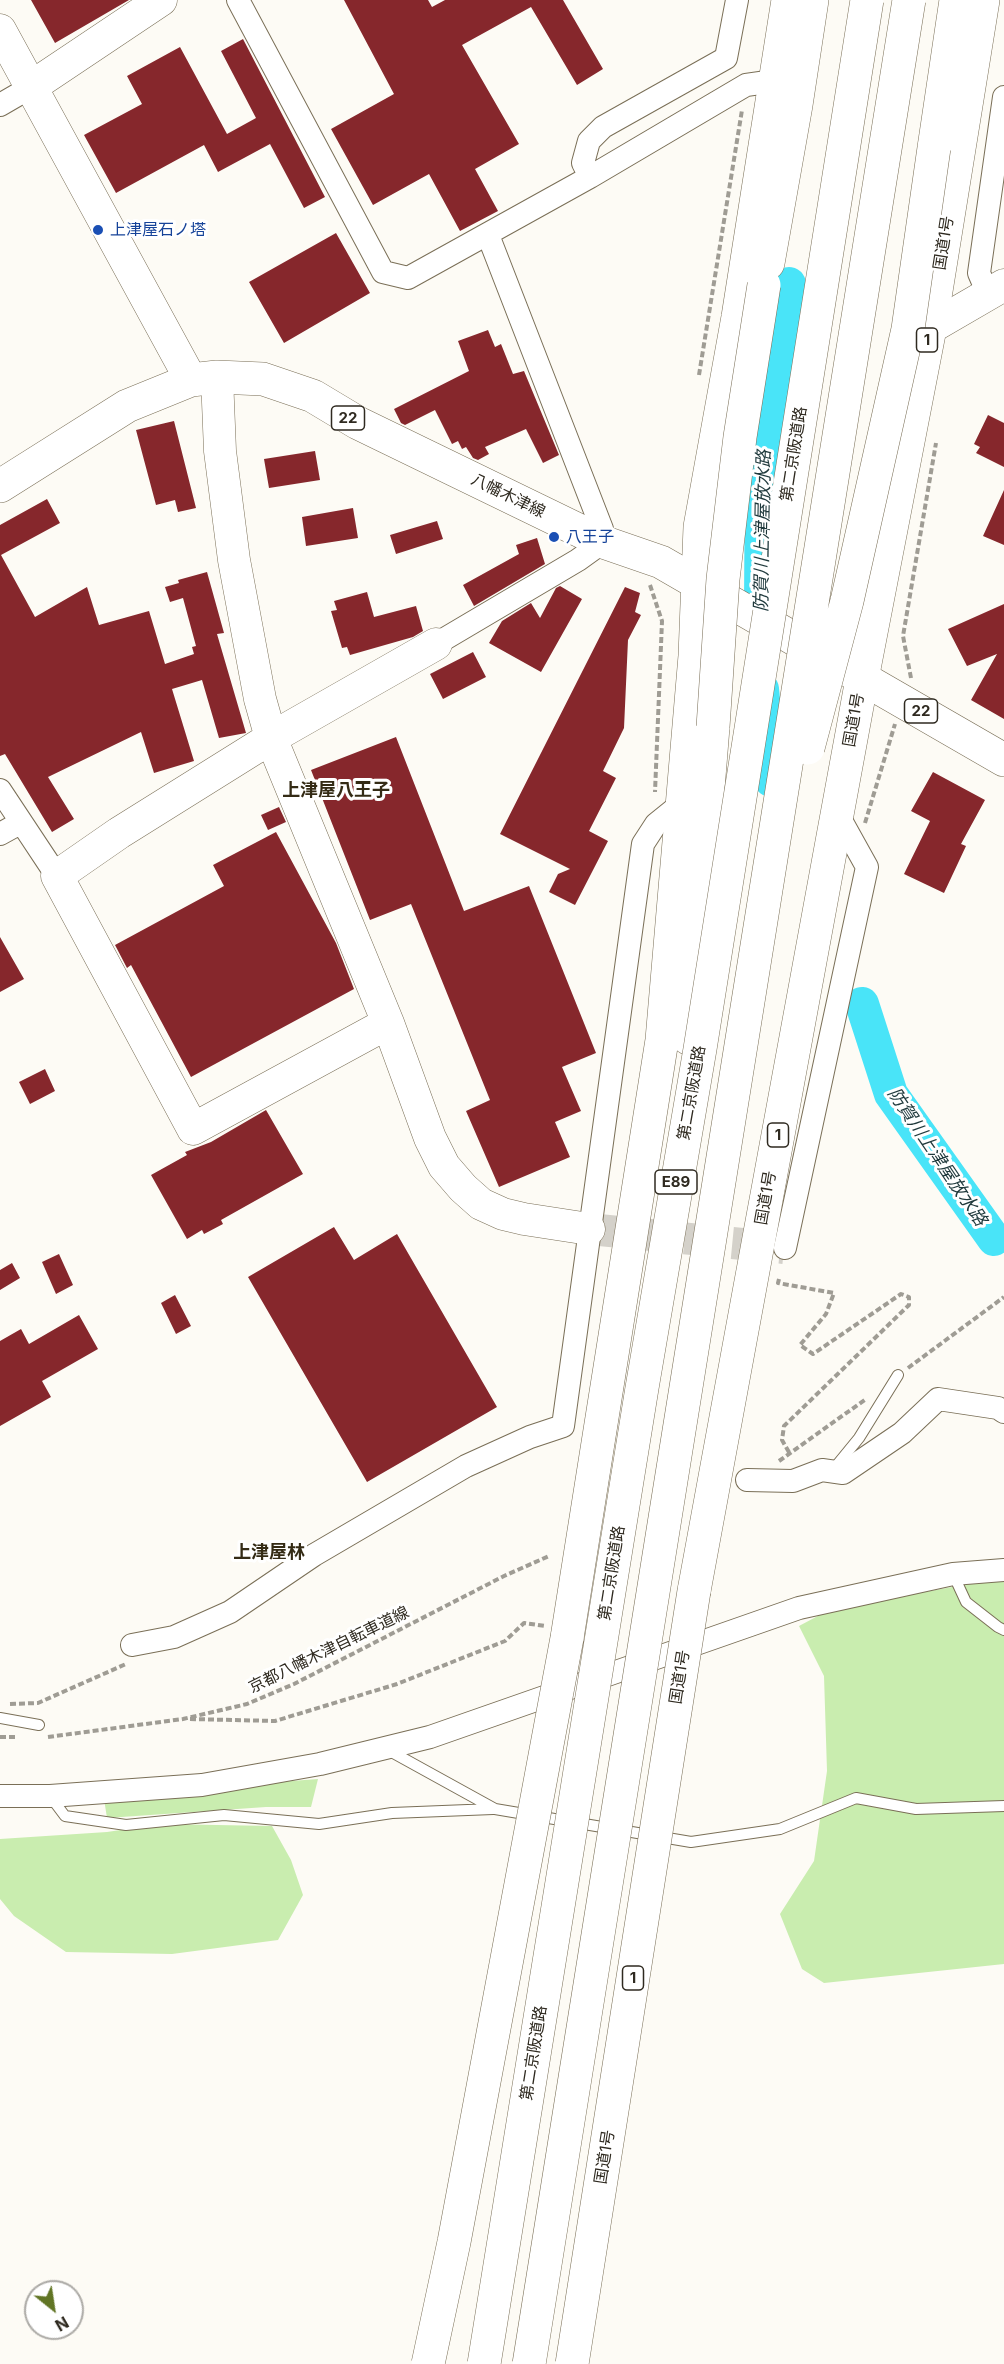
<!DOCTYPE html>
<meta charset="utf-8">
<style>
body{margin:0}
#map{position:relative;width:1004px;height:2364px;overflow:hidden;background:#fdfbf5;font-family:Inter,sans-serif}
canvas{display:block}
.north{position:absolute;left:24px;top:2280px;width:60px;height:60px;box-sizing:border-box;background:#fff;border:2px solid #acaaa6;border-radius:50%;rotate:150deg;font-size:16px;font-weight:700;line-height:24px;text-align:center;color:#2f2a20}
.north::after{content:'';display:block;margin:auto;width:21px;height:27px;background:#617525;clip-path:polygon(50% 0,100% 100%,50% 72%,0 100%)}
</style>
<div id="map">
<canvas width="1004" height="2364"></canvas>
<div class="north">N</div>
</div>
<script>
const ctx = document.querySelector('canvas').getContext('2d');
ctx.lineJoin = 'round';
function fill(path, color) {
  ctx.fillStyle = color;
  ctx.fill(path, 'evenodd');
}
function toPath(rows) {
  const path = new Path2D();
  for (const r of rows) {
    path.moveTo(r[0], r[1]);
    for (let i = 2; i < r.length; i += 2) path.lineTo(r[i], r[i + 1]);
  }
  return path;
}
function stroke(path, color, width, dash) {
  ctx.strokeStyle = color;
  ctx.lineWidth = width;
  ctx.lineCap = dash ? 'butt' : 'round';
  ctx.setLineDash(dash || []);
  ctx.stroke(path);
}
function drawText(font, color, halo, rows, align = 'center') {
  ctx.font = font + ' Inter,"Noto Sans JP",sans-serif';
  ctx.lineWidth = 6;
  ctx.setLineDash([]);
  ctx.textBaseline = 'middle';
  ctx.strokeStyle = halo;
  ctx.fillStyle = color;
  for (const [text, x, y, turn = 0] of rows) {
    ctx.save();
    ctx.translate(x, y);
    ctx.rotate((+turn || 0) * Math.PI / 180);
    ctx.textAlign = isNaN(turn) ? turn : align;
    if (halo) ctx.strokeText(text, 0, 0);
    ctx.fillText(text, 0, 0);
    ctx.restore();
  }
}
fill(toPath([
 [1004,1580,1004,1964,824,1983,802,1969,780,1914,814,1861,827,1771,824,1676,799,1626,831,1609,974,1583],
 [318,1779,311,1807,266,1807,107,1818,104,1799,225,1786],
 [161,1824,272,1826,291,1860,303,1895,278,1940,172,1954,66,1952,14,1916,0,1899,0,1839,107,1832]
]), '#c9edaf');
stroke(toPath([
 [761,603,762,456,789,284],
 [762,689,771,780],
 [862,1004,891,1094,994,1239]
]), '#49e4f8', 34);
fill(toPath([
 [31,0,129,0,55,43],
 [344,0,428,0,432,7,445,0,563,0,603,69,577,85,531,7,462,45,519,144,475,169,498,211,460,231,429,174,373,205,331,129,394,94],
 [243,39,325,197,304,208,270,144,218,172,204,145,116,193,84,135,142,104,127,76,180,47,227,134,256,118,221,51],
 [336,233,370,293,284,343,249,282],
 [488,330,495,347,501,344,513,374,524,371,559,455,543,463,526,429,485,447,489,454,478,460,473,458,466,447,462,449,458,441,452,444,435,410,405,425,401,423,394,409,469,371,458,341],
 [988,415,1004,423,1004,467,976,453,980,447,974,444],
 [174,421,196,508,178,512,175,500,156,505,136,430],
 [315,451,320,480,269,488,264,459],
 [1004,490,1004,545,983,536],
 [47,499,60,523,1,555,35,617,87,587,99,625,149,611,165,664,194,654,192,647,196,646,183,598,170,602,165,587,179,583,178,580,207,572,224,633,217,634,246,733,219,738,202,680,172,689,194,761,154,773,141,732,48,777,74,819,52,832,5,754,0,756,0,525],
 [353,508,358,538,306,546,302,517],
 [437,521,443,539,396,554,390,535],
 [537,538,545,564,474,606,463,585,519,554,516,545],
 [560,586,582,599,541,672,489,643,502,621,531,603,540,618,556,588],
 [625,587,640,593,635,612,641,615,628,640,624,728,603,771,616,778,589,831,608,841,575,905,549,892,558,874,570,869,500,834],
 [367,592,374,617,416,606,423,631,413,637,350,655,347,647,342,648,331,611,337,610,334,601],
 [1004,604,1004,719,971,700,997,654,967,666,948,629],
 [473,652,486,677,443,699,430,674],
 [396,737,464,911,529,886,596,1053,562,1067,581,1111,555,1122,570,1157,499,1187,466,1111,490,1100,411,904,370,920,311,770],
 [933,772,985,800,961,844,966,846,944,893,904,874,930,821,911,811],
 [279,807,286,822,268,830,261,815],
 [276,832,336,943,354,989,191,1077,131,965,127,968,115,945,224,886,213,865],
 [0,937,24,979,0,992],
 [45,1069,55,1091,30,1104,19,1082],
 [266,1110,303,1174,221,1220,223,1224,204,1234,202,1230,187,1239,151,1175,187,1155,185,1152,211,1142],
 [334,1227,354,1260,397,1234,497,1407,367,1482,248,1277],
 [59,1254,73,1285,56,1294,42,1262],
 [12,1263,20,1278,0,1290,0,1270],
 [175,1295,191,1326,176,1334,161,1303],
 [79,1315,98,1349,42,1381,51,1397,0,1426,0,1341,21,1329,29,1344]
]), '#86272c');
stroke(toPath([
 [589,1229,784,1248]
]), '#d4d1ca', 32, [32, 16]);
const lane = toPath([
 [832,1471,859,1438,898,1375],
 [953,1574,966,1602,998,1627,1004,1630],
 [0,1718,39,1725],
 [388,1750,495,1809,691,1842,780,1829,856,1798,916,1809,1004,1806],
 [50,1796,65,1816,126,1825,224,1815,319,1824,392,1813,493,1809]
]);
const street = toPath([
 [238,0,383,272,408,278,590,177,746,85,774,81],
 [0,105,31,87],
 [590,177,583,163,589,141,603,127,726,58,737,0],
 [988,294,979,273,1004,97],
 [436,644,578,560,603,542,602,529,488,235],
 [0,790,57,876],
 [0,834,20,823],
 [785,1248,867,867,837,813],
 [747,1480,793,1481,822,1470,843,1473,902,1433,938,1399,998,1408,1004,1412],
 [132,1645,174,1637,230,1612,314,1555,466,1466,530,1437,563,1426,643,844,656,824,682,803],
 [0,1796,50,1796,202,1785,320,1764,430,1737,799,1608,953,1574,1004,1570]
]);
const secondary = toPath([
 [0,30,191,380],
 [31,87,161,0],
 [930,328,1004,285],
 [217,377,220,451,234,560,260,699,271,738,388,1023,430,1138,444,1166,463,1188,481,1204,503,1214,524,1219,589,1229],
 [388,1023,193,1129,57,876,119,833,271,738,436,644]
]);
const primary = toPath([
 [0,486,127,406,191,380,217,377,263,379,313,396,358,423,603,542,661,562,1004,760]
]);
const highway = toPath([
 [934,148,956,0],
 [768,263,796,105,812,0],
 [688,1038,713,727],
 [694,1591,862,679,930,328,983,0],
 [567,1638,662,1040,695,656,700,527,738,317,788,0]
]);
stroke(lane, '#7a6f57', 12);
stroke(street, '#7a6f57', 24);
stroke(secondary, '#7a6f57', 33);
stroke(primary, '#7a6f57', 34);
stroke(highway, '#7a6f57', 34);
stroke(toPath([
 [699,375,742,110],
 [650,585,662,621,655,792],
 [911,678,903,636,936,443],
 [865,823,895,724],
 [779,1279,778,1283,834,1293,826,1314,800,1345,813,1354,901,1294,909,1297,909,1305,784,1426,782,1440,790,1454],
 [908,1368,1004,1297],
 [779,1461,866,1399],
 [10,1704,38,1703,126,1664],
 [190,1719,275,1721,397,1684,505,1641,524,1623,545,1626],
 [0,1737,16,1737],
 [48,1737,183,1719,247,1704,294,1684,504,1576,549,1556]
]), '#9f9c94', 4, [6, 3]);
stroke(lane, '#fff', 10);
stroke(street, '#fff', 22);
stroke(secondary, '#fff', 32);
stroke(primary, '#fff', 33);
stroke(highway, '#fff', 33);
const highwayBridge = toPath([
 [713,727,723,579,740,437,764,285],
 [808,748,847,601,908,329,934,148],
 [428,2364,454,2242,567,1638],
 [484,2364,642,1388,700,1049,867,0],
 [529,2364,909,0],
 [572,2364,694,1591]
]);
stroke(highwayBridge, '#7a6f57', 34, []);
stroke(highwayBridge, '#fff', 33);
for (const [x, y, r, color] of [
 [98,230,6,"#1a4fb4"],
 [554,537,6,"#1a4fb4"]
]) {
  const dot = new Path2D();
  dot.arc(x, y, r, 0, 2 * Math.PI);
  ctx.fillStyle = color;
  ctx.fill(dot);
  stroke(dot, '#fff', 2);
}
for (const [x, y, w] of [
 [927,340,21],
 [348,418,33],
 [921,711,33],
 [778,1135,21],
 [676,1182,42],
 [633,1978,21]
]) {
  const box = new Path2D();
  box.roundRect(x - w / 2, y - 12, w, 24, 4.5);
  ctx.fillStyle = '#fff';
  ctx.fill(box);
  stroke(box, '#2f2a20', 1.5);
}
drawText('bold 15px', '#2f2a20', null, [
 ["1",927,340],
 ["22",348,418],
 ["22",921,711],
 ["1",778,1135],
 ["E89",676,1182],
 ["1",633,1978]
]);
drawText('16px', '#164399', '#fff', [
 ["上津屋石ノ塔",110,230],
 ["八王子",566,537]
], 'left');
drawText('16px', '#2f2a20', '#fff', [
 ["国道1号",944,243,-81],
 ["第二京阪道路",794,454,-81],
 ["八幡木津線",508,496,26],
 ["国道1号",854,720,-80],
 ["第二京阪道路",692,1093,-80],
 ["国道1号",766,1198,-80],
 ["第二京阪道路",612,1573,-81],
 ["京都八幡木津自転車道線",329,1650,-26],
 ["国道1号",680,1677,-81],
 ["第二京阪道路",534,2053,-81],
 ["国道1号",605,2157,-81]
]);
drawText('italic 18px', '#1f393c', '#fff', [
 ["防賀川上津屋放水路",763,531,-89],
 ["防賀川上津屋放水路",937,1157,56]
]);
drawText('bold 18px', '#342b15', '#fff', [
 ["上津屋八王子",336,791],
 ["上津屋林",269,1553]
]);
</script>
